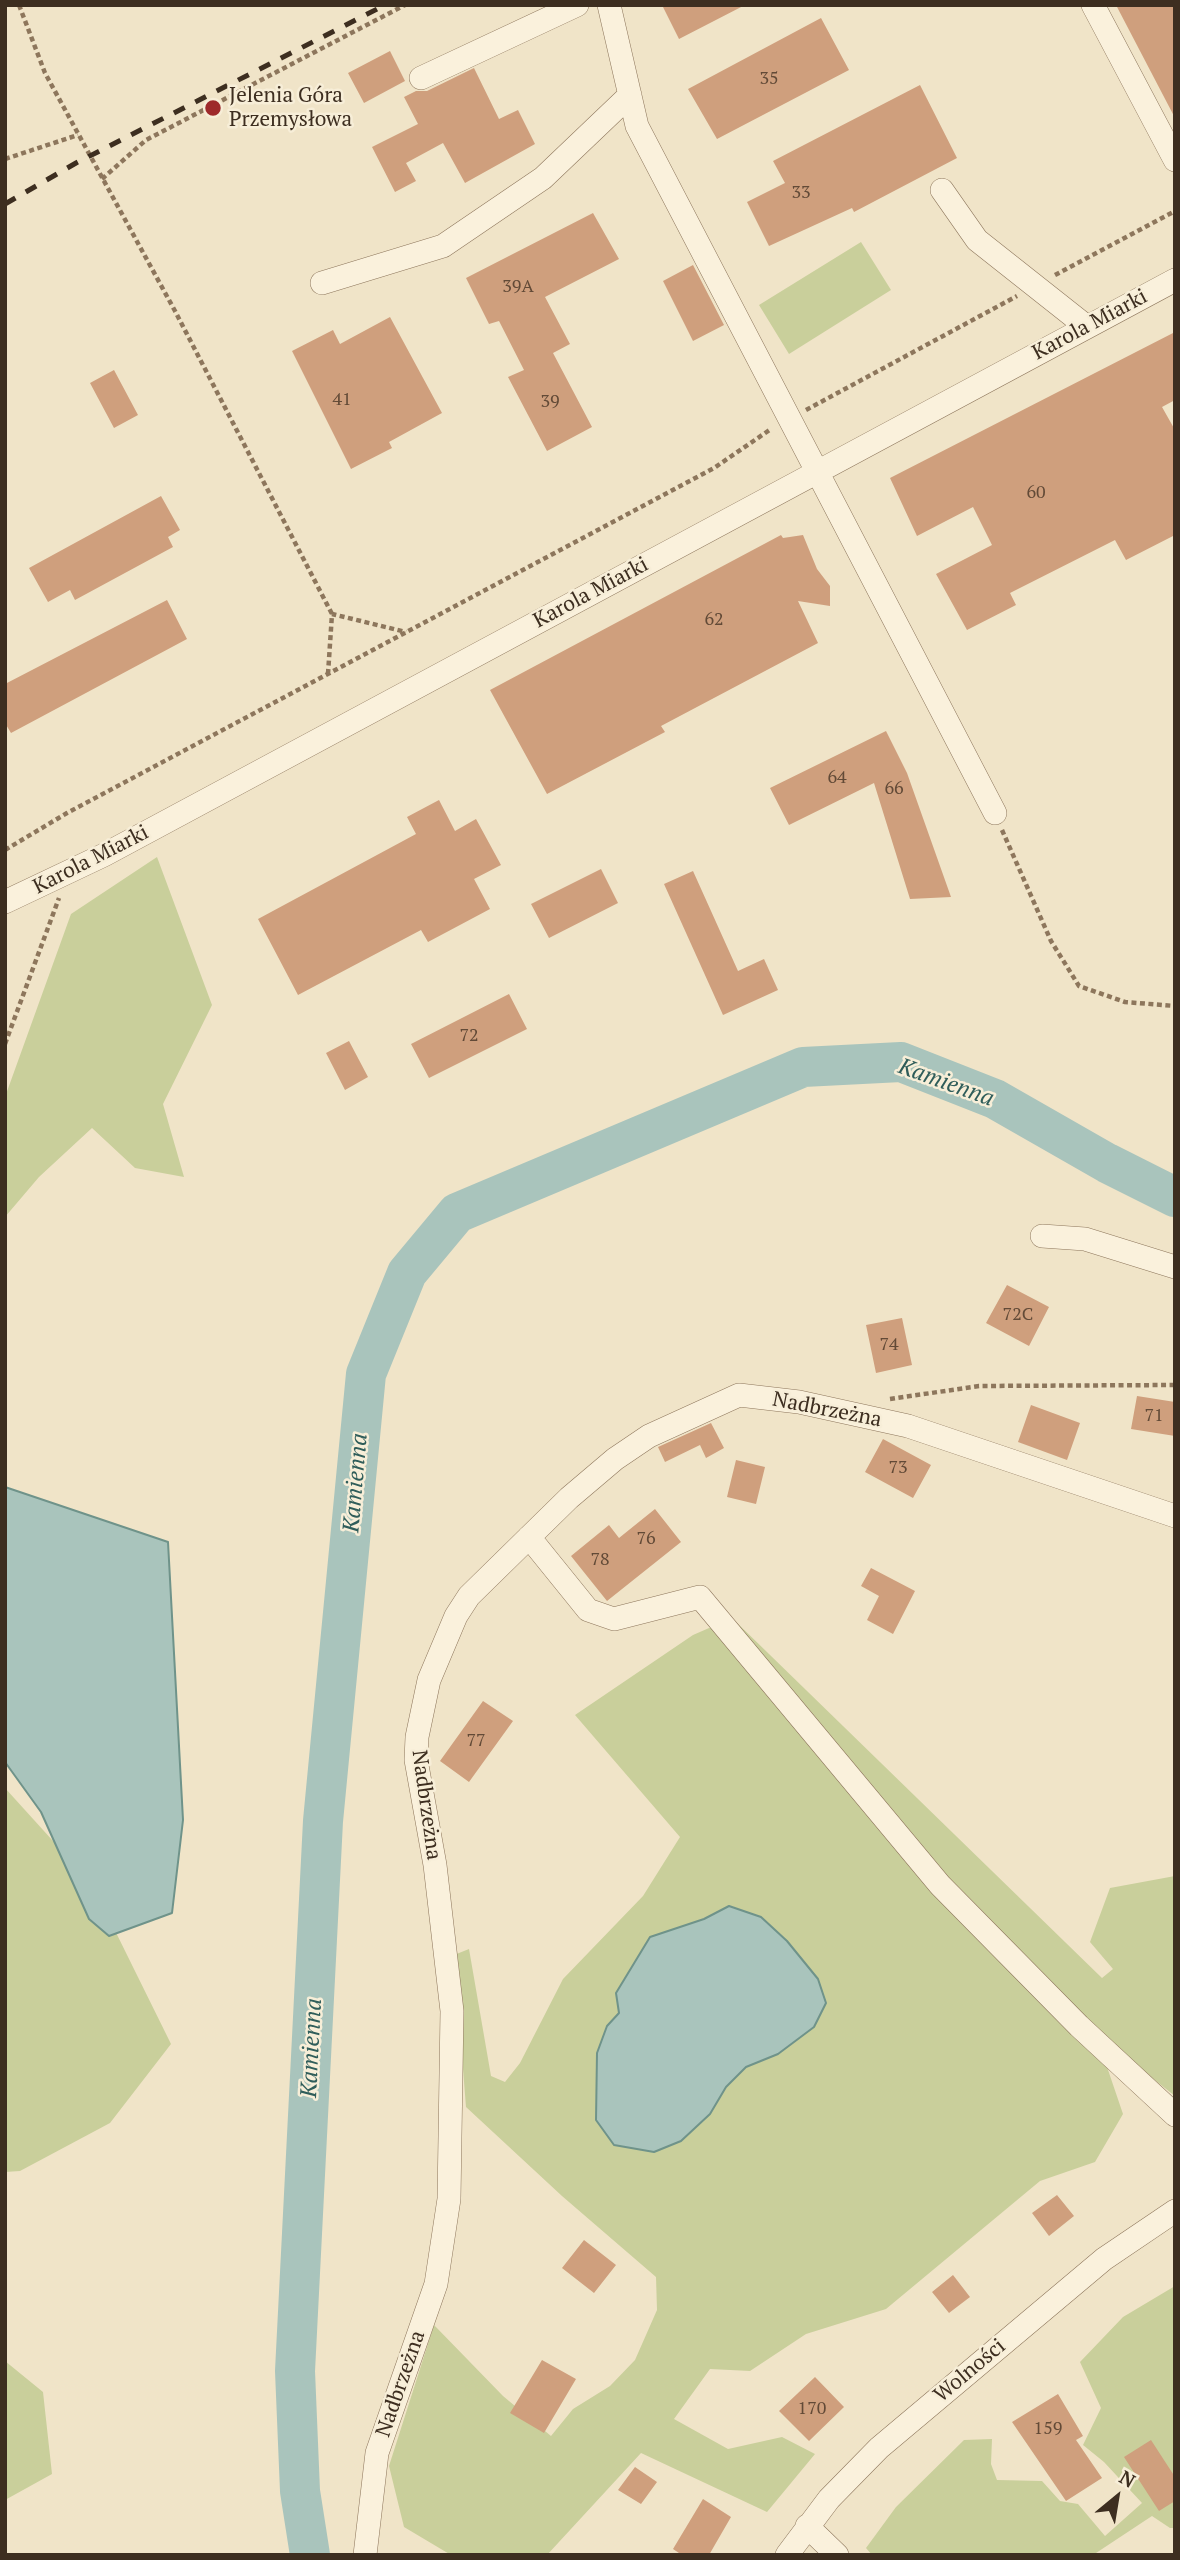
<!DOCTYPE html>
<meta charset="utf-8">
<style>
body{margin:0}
#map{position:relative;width:1180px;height:2560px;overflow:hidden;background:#f0e4c8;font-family:"PT Serif",serif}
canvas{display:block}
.frame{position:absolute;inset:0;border:7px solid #3d2e20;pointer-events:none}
.north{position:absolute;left:1082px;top:2462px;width:70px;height:70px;-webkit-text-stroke:5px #f7eed8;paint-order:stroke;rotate:30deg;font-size:19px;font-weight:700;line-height:28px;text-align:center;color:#3d2e20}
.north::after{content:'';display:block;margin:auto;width:24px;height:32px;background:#3d2e20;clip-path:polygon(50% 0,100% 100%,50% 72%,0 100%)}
</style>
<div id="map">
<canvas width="1180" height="2560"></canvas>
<div class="frame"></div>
<div class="north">N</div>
</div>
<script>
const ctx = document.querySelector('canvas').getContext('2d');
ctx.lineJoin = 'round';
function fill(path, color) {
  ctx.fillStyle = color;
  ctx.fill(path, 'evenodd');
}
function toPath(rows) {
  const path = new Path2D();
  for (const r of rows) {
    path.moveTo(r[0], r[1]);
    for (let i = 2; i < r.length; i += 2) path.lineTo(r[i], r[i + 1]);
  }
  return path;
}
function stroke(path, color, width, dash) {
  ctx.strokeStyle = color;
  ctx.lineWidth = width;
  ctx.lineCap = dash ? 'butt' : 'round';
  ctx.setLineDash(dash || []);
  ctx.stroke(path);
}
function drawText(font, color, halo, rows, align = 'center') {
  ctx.font = font + ' "PT Serif",serif';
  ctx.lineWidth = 5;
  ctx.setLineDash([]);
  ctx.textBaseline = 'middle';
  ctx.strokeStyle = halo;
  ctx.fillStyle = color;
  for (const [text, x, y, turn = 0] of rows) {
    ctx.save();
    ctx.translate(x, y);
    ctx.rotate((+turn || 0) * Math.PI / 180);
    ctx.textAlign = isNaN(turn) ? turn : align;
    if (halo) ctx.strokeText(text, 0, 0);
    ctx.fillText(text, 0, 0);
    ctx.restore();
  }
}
fill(toPath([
 [861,242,891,290,789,354,759,305],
 [157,857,212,1005,163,1104,184,1177,135,1168,92,1128,39,1177,5,1217,5,1097,71,914],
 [732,1618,1102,1978,1113,1969,1090,1942,1110,1888,1175,1876,1175,2096,1128,2059,1106,2064,1123,2114,1095,2162,1040,2181,886,2309,806,2334,750,2371,710,2369,674,2419,728,2449,782,2437,815,2454,767,2512,641,2453,547,2555,451,2555,404,2527,389,2466,434,2325,503,2396,551,2436,573,2409,610,2386,635,2360,657,2310,656,2277,562,2196,466,2107,454,1955,469,1949,491,2076,505,2082,520,2063,563,1979,643,1896,680,1837,575,1715,693,1635],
 [5,1788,92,1884,171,2044,110,2123,20,2171,5,2172],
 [1175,2286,1175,2528,1170,2528,1152,2516,1093,2555,872,2555,866,2548,896,2507,964,2440,992,2439,991,2464,997,2480,1042,2481,1060,2501,1078,2504,1105,2536,1142,2503,1104,2462,1083,2445,1101,2408,1080,2362,1123,2317],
 [5,2361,43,2392,52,2474,5,2500]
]), '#c9cf9b');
const water = toPath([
 [5,1487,168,1542,183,1820,172,1913,109,1936,89,1919,41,1812,5,1762,5,1487],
 [729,1906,761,1917,787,1941,818,1979,826,2003,814,2027,778,2054,746,2067,726,2087,710,2114,681,2141,654,2152,614,2145,596,2120,597,2053,607,2026,619,2013,616,1993,650,1937,704,1919,729,1906]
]);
fill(water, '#a9c4bc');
stroke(water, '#6f938a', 2);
stroke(toPath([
 [310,2555,300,2491,295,2371,323,1821,366,1374,407,1273,457,1213,803,1067,901,1062,995,1099,1107,1163,1175,1197]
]), '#a9c4bc', 40);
fill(toPath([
 [662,5,745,5,679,39],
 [1116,5,1175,5,1175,118],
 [821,18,849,70,717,139,688,89],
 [390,51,405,81,364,103,348,73],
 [474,68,499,119,518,110,535,144,465,183,443,143,406,163,416,181,395,192,372,147,418,124,404,97,416,91,427,91],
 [920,85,957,158,854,212,852,208,769,246,747,202,785,183,773,161],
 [593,213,619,259,545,297,570,344,553,353,592,427,547,451,508,377,524,370,499,321,489,324,466,278],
 [693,265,724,325,693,341,663,281],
 [390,317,442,413,389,442,392,448,351,469,292,351,333,330,340,344],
 [1175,332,1175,400,1162,407,1175,430,1175,535,1126,560,1115,540,1010,593,1016,605,967,630,936,574,992,545,973,507,917,536,890,478],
 [114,370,138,415,114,428,90,383],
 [161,496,180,530,168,537,173,547,75,600,70,590,48,602,29,568],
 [781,535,783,538,803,535,817,569,830,586,830,606,798,601,818,643,661,726,665,732,547,794,490,690],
 [167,600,187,639,11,733,5,723,5,684],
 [886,731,907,773,951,897,910,899,874,783,789,825,770,788],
 [439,800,455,831,476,819,501,865,474,879,490,909,428,942,421,930,298,995,258,919,416,834,407,817],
 [601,869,618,903,549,938,531,904],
 [693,871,738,971,764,959,778,990,723,1015,664,884],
 [509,994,527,1029,429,1078,411,1044],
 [349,1041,368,1077,345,1090,326,1053],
 [1007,1285,1049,1307,1029,1346,986,1323],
 [902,1318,912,1365,876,1373,866,1325],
 [1137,1396,1175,1402,1175,1436,1131,1429],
 [1031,1405,1080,1423,1067,1460,1018,1442],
 [711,1423,724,1448,706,1458,700,1445,665,1462,658,1447],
 [883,1439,931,1465,913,1498,865,1472],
 [736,1460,765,1467,756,1504,727,1497],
 [655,1509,681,1542,607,1601,571,1556,609,1525,619,1538],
 [871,1568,915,1591,893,1634,867,1620,879,1596,861,1586],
 [483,1701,513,1721,469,1782,440,1761],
 [1057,2195,1074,2216,1049,2236,1032,2213],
 [584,2240,616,2265,594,2293,562,2268],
 [953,2275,970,2297,949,2313,932,2292],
 [542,2360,576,2379,544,2433,510,2413],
 [815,2377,844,2407,809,2441,779,2411],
 [1058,2394,1083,2436,1076,2440,1102,2478,1066,2501,1012,2422],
 [1151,2440,1175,2477,1175,2501,1159,2511,1124,2457],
 [635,2467,657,2482,641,2504,618,2490],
 [703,2499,731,2517,709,2555,682,2555,673,2549]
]), '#cf9f7d');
const minor = toPath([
 [609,5,637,126,995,813],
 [1093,5,1175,160],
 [421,78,577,5],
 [942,190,977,240,1087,327],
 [322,283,443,246,543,178,630,95],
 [5,902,104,855,1175,280],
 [1042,1236,1085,1239,1175,1267],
 [529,1537,588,1610,614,1619,700,1597,940,1885,1079,2026,1175,2115],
 [807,2526,837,2555],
 [365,2555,377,2453,436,2284,449,2199,452,2011,435,1865,416,1760,417,1737,429,1680,456,1616,469,1596,569,1498,615,1459,649,1436,739,1395,799,1402,908,1426,1175,1516],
 [787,2555,829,2499,879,2448,1104,2259,1175,2211]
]);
stroke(minor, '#8d765c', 24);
stroke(toPath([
 [19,5,45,73,175,311,332,614],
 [5,159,78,135],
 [102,179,146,140,405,5],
 [1055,275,1175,211],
 [806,410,1017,296],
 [328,674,332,614,406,632],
 [1002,830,1051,941,1079,986,1125,1002,1175,1006],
 [5,850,67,813,714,468,771,429],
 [5,1044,59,898],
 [890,1399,979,1386,1175,1385]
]), '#8d765c', 4.5, [5, 3.5]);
stroke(minor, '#faf1dc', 23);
stroke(toPath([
 [5,204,76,163,385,5]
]), '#3d2e20', 5, [12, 12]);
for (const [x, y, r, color] of [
 [213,108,9,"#9e2a2b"]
]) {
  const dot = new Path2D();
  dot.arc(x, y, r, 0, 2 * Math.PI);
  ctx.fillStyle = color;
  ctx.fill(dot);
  stroke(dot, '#f7eed8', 2.5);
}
drawText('18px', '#624a37', null, [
 ["35",769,79],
 ["33",801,193],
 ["39A",518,287],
 ["41",342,400],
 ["39",550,402],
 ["60",1036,493],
 ["62",714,620],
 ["64",837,778],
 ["66",894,789],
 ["72",469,1036],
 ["72C",1018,1315],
 ["74",889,1345],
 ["71",1154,1416],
 ["73",898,1468],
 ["76",646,1539],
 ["78",600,1560],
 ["77",476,1741],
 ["170",812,2409],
 ["159",1048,2429]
]);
drawText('21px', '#3d2e20', '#f7eed8', [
 ["Jelenia Góra",229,96],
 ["Przemysłowa",229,120]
], 'left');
drawText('21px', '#3d2e20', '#f7eed8', [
 ["Karola Miarki",1090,325,-28],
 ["Karola Miarki",591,593,-28],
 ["Karola Miarki",91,860,-27],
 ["Nadbrzeżna",827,1410,11],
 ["Nadbrzeżna",426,1805,82],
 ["Wolności",970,2371,-40],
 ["Nadbrzeżna",401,2384,-71]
]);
drawText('italic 23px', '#2f5d5a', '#f7eed8', [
 ["Kamienna",946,1083,20],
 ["Kamienna",356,1483,-85],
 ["Kamienna",312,2048,-87]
]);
</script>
